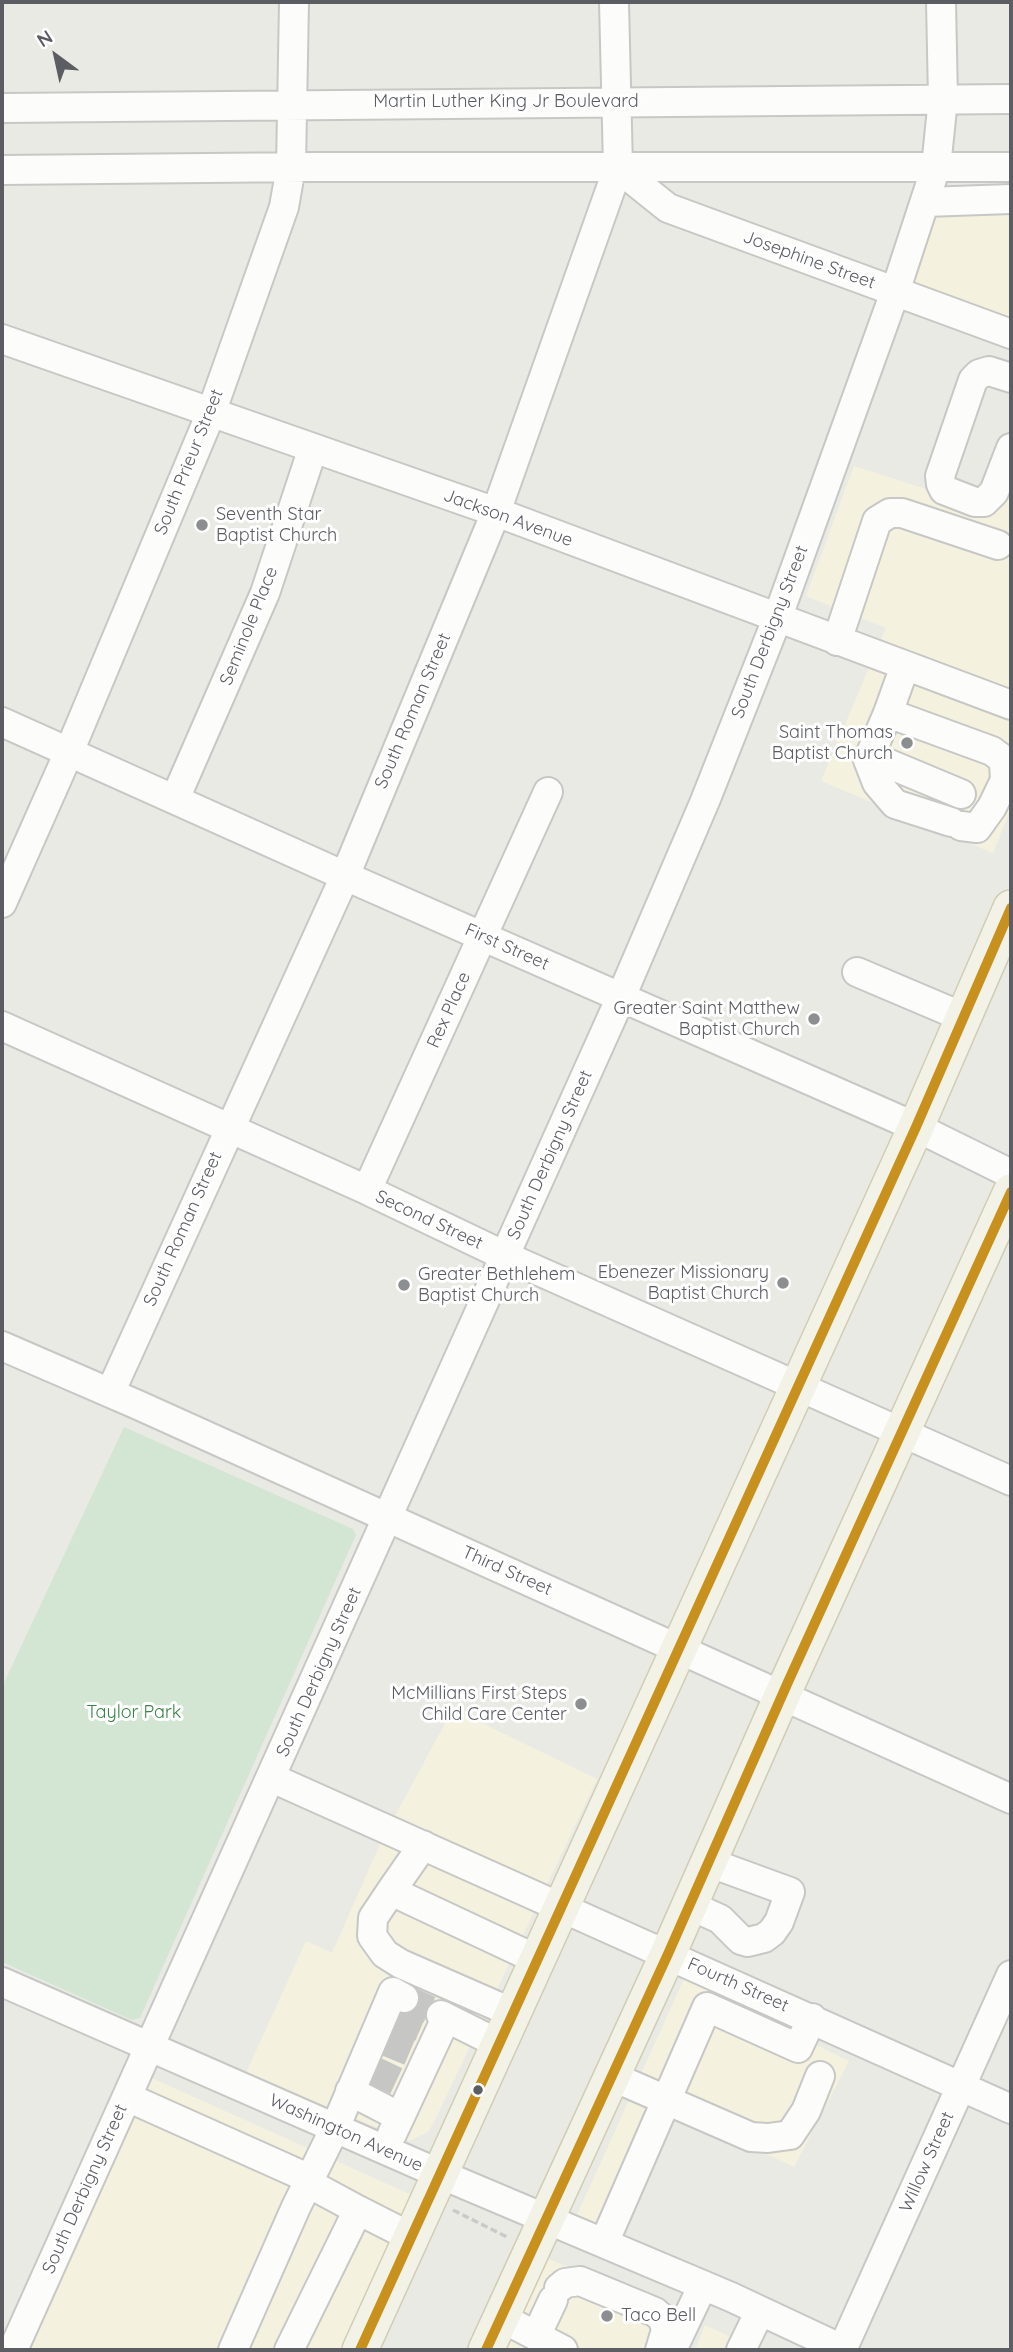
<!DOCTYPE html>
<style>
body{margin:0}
#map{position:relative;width:1013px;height:2352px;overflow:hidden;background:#eaeae5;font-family:Quicksand,sans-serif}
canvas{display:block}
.frame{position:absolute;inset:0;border:4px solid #5b5d62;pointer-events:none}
.north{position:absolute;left:21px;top:21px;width:70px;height:70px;-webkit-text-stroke:5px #fff;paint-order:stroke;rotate:327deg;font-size:19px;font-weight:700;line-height:28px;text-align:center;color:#5b5d62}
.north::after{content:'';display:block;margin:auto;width:24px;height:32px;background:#5b5d62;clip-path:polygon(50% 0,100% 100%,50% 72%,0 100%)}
</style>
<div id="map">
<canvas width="1013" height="2352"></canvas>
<div class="frame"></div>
<div class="north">N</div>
</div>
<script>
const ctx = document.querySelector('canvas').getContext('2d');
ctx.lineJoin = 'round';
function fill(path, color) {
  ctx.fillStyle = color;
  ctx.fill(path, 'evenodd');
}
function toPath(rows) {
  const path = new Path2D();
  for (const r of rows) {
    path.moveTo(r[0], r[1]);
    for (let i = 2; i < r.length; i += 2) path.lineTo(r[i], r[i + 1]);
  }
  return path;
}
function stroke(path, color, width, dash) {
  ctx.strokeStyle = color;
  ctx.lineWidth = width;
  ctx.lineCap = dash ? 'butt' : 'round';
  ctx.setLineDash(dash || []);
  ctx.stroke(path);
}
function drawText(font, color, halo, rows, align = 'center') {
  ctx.font = font + ' Quicksand,sans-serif';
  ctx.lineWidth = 6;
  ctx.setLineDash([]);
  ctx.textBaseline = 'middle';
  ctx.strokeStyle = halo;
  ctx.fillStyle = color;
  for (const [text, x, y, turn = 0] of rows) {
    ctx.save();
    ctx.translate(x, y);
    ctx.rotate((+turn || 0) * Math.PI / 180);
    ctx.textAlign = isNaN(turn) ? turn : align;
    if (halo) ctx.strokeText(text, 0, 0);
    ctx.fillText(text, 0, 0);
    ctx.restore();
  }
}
fill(toPath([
 [935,188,1011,188,1011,322,906,284],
 [1011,458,1011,808,993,853,821,781,886,628,806,596,854,466,991,510],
 [453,1709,597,1779,434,2122,428,2132,410,2141,246,2073,306,1941,332,1953,381,1842],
 [684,1979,849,2061,794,2167,676,2112,622,2236,577,2215],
 [145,2075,414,2196,342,2350,23,2350],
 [542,2256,698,2323,686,2350,500,2350],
 [705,2325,759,2350,695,2350]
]), '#f4f2de');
fill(toPath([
 [124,1427,353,1529,356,1535,140,2018,132,2020,2,1962,2,1687]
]), '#d3e6d3');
stroke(toPath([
 [404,1998,441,2015],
 [395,2017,433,2033],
 [384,2041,422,2057],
 [371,2069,409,2087]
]), '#c6c7c4', 28, [28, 14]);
const minor = toPath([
 [2,108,1011,99],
 [618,168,668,208,1011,334],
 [2,170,308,167,1011,167],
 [925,202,1011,199],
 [2,339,496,512,1011,705],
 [1011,378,989,371,979,374,973,380,940,476,941,484,944,490,975,502,984,502,994,492,1011,448],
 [837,641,877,521,890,513,902,513,998,545],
 [905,666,888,713,992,751,1000,757,1004,763,1005,780,1011,782],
 [888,713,868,760,877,783,895,804,951,822],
 [2,722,345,876,916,1127,1011,1174],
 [870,756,961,794],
 [175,799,265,593,313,448],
 [961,826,977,828,992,807,1005,780],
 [2,903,69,752,211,413,284,207,291,167,294,2],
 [857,972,963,1017],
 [2,1026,367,1190,505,1256,1011,1481],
 [367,1190,548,792],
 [2,1346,138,1405,1011,1799],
 [110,1393,345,876,496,512,618,168,614,2],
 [272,1778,1011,2109],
 [423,1845,391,1891,538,1960],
 [391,1891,373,1918,372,1936,385,1954,401,1964,513,2013],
 [689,1905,720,1919,741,1940,748,1942,764,1938,772,1932,779,1922,790,1892,708,1862],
 [2,1982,440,2174,731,2297,844,2350],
 [441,2015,499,2044],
 [611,2076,751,2137,768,2138,790,2135,806,2111,820,2076],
 [350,2091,400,2117,392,2134],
 [127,2097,299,2174,309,2181],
 [400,2117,446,2018],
 [358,2210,411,2237],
 [604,2243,707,2007,798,2048,812,2018],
 [559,2288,565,2283,580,2281,655,2312,663,2319,666,2330,660,2350],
 [500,2317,563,2350],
 [536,2336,553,2300],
 [13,2350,621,997,705,801,777,619,895,292,936,167,943,99,941,2],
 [233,2350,296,2207,335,2128,393,1992,404,1998],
 [289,2350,358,2210,308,2183],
 [672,2350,703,2285],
 [741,2350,760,2311],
 [842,2350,1011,1975]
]);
const major = toPath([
 [360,2350,916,1127,1011,908],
 [486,2350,668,1954,788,1682,1011,1192]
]);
stroke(minor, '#c7c7c5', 32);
stroke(major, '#d1cdb4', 38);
stroke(toPath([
 [453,2210,509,2238]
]), '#c8cbca', 3.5, [7, 3.5]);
stroke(minor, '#fcfcfb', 28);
stroke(major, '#f2f2e7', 35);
stroke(toPath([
 [360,2350,916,1127,1011,908],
 [486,2350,668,1954,788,1682,1011,1192]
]), '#c8901d', 10);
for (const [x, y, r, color] of [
 [202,525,7,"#8d8e90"],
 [907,743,7,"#8d8e90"],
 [814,1019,7,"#8d8e90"],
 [783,1283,7,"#8d8e90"],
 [404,1285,7,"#8d8e90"],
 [581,1704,7,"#8d8e90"],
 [478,2090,6,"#5b5d62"],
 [607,2316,7,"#8d8e90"]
]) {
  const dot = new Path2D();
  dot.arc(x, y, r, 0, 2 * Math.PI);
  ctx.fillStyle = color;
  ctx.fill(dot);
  stroke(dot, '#fff', 2.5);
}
drawText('18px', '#5b5d62', '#fff', [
 ["Martin Luther King Jr Boulevard",506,102],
 ["Josephine Street",809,260,20],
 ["South Prieur Street",189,462,-68],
 ["Jackson Avenue",508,518,20],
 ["Seminole Place",249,626,-68],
 ["South Derbigny Street",770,632,-69],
 ["South Roman Street",413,711,-67],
 ["First Street",507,947,24],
 ["Rex Place",449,1010,-66],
 ["South Derbigny Street",550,1155,-66],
 ["Second Street",429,1220,25],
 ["South Roman Street",183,1229,-66],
 ["Third Street",507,1571,24],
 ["South Derbigny Street",319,1672,-66],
 ["Fourth Street",738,1985,24],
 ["Washington Avenue",346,2133,24],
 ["Willow Street",927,2162,-66],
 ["South Derbigny Street",85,2189,-66]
]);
drawText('18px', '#5b5d62', '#fff', [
 ["Seventh Star",216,515,"left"],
 ["Baptist Church",216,536,"left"],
 ["Saint Thomas",893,733],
 ["Baptist Church",893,754],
 ["Greater Saint Matthew",800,1009],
 ["Baptist Church",800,1030],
 ["Ebenezer Missionary",769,1273],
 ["Baptist Church",769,1294],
 ["Greater Bethlehem",418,1275,"left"],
 ["Baptist Church",418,1296,"left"],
 ["McMillians First Steps",567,1694],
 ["Child Care Center",567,1715],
 ["Taco Bell",621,2316,"left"]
], 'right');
drawText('18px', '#398346', '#fff', [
 ["Taylor Park",134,1713]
]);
</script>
